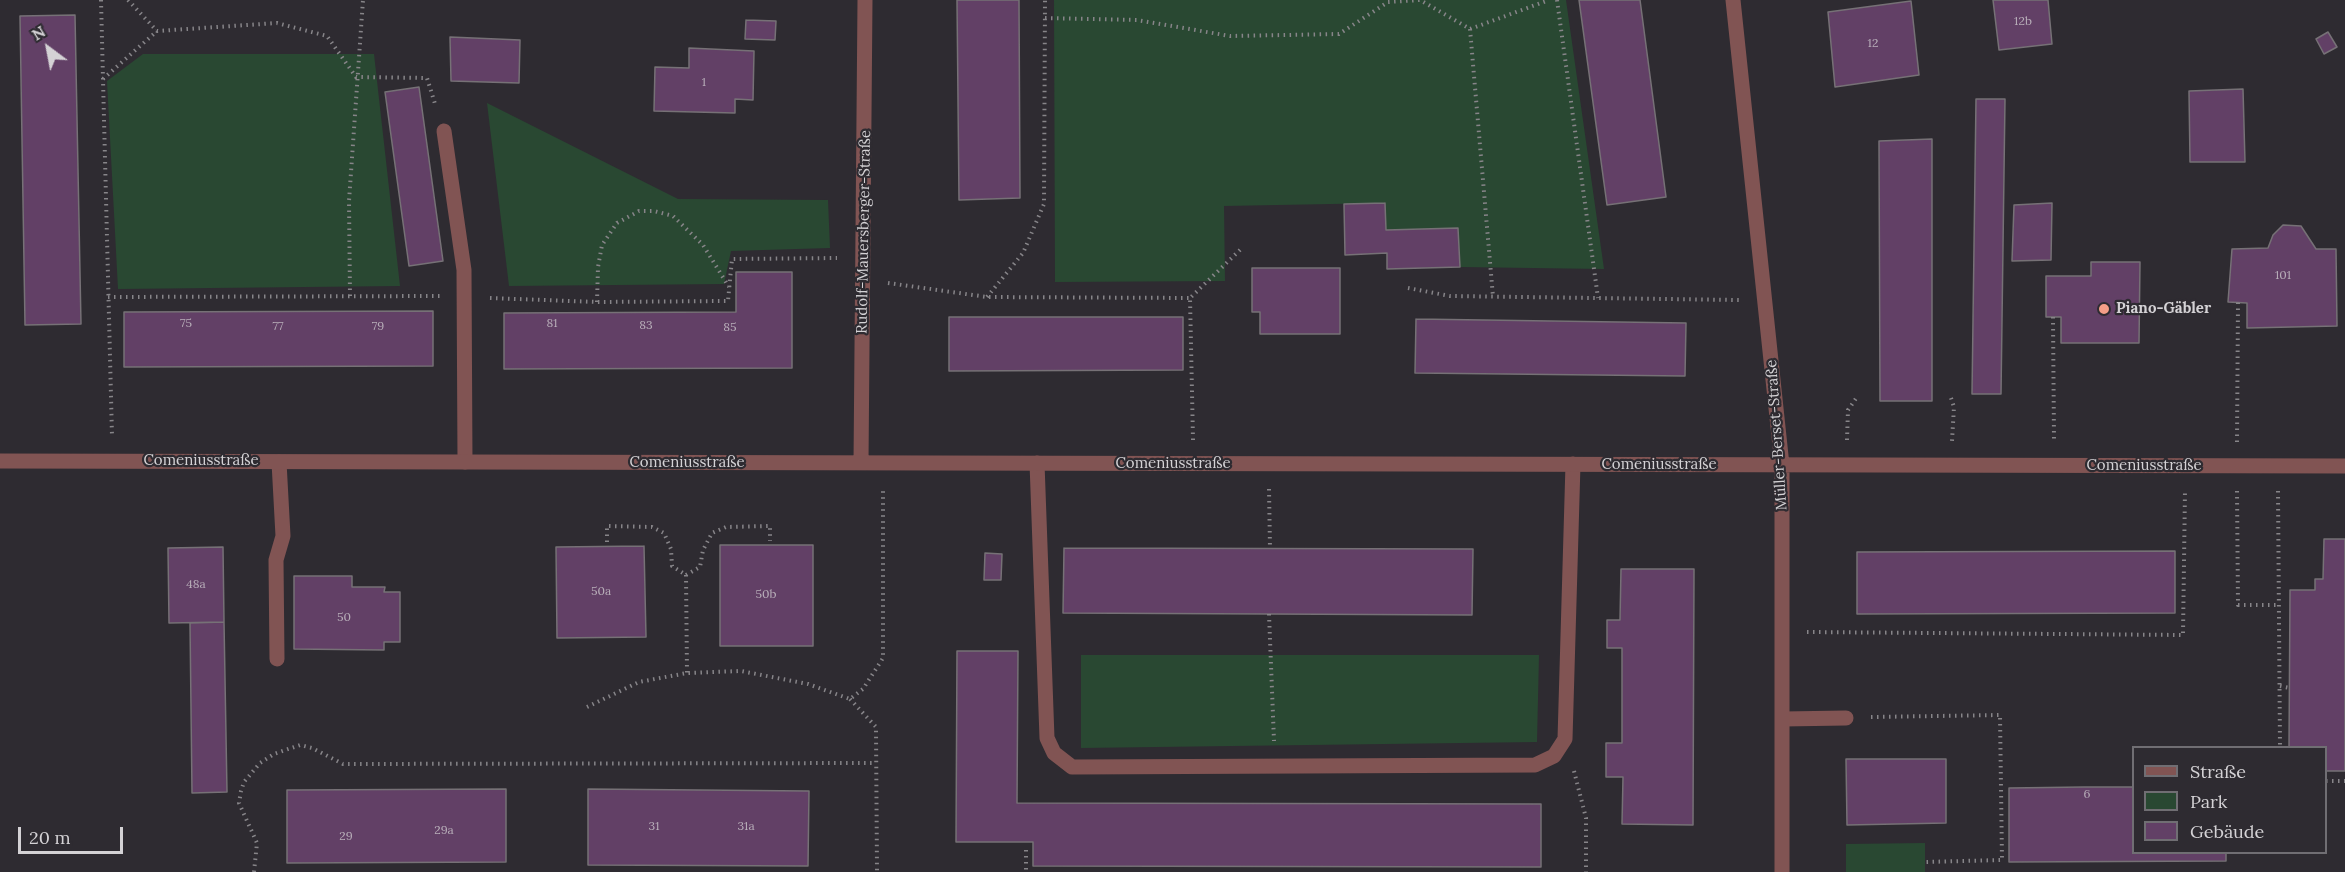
<!DOCTYPE html>
<meta charset="utf-8">
<style>
body{margin:0}
#map{position:relative;width:2345px;height:872px;overflow:hidden;background:#2e2b31;font-family:Lora,serif}
canvas{display:block}
.legend{position:absolute;left:2132px;top:746px;width:195px;height:108px;box-sizing:border-box;background:#2e2b31;border:2px solid #706e73;margin:0;padding:8px 10px;list-style:none;font-size:18px;color:#d4d2d5}
.legend li{display:flex;align-items:center;gap:12px;height:30px}
.legend b{width:30px;border:2px solid #706e73}
.north{position:absolute;left:18px;top:18px;width:60px;height:60px;-webkit-text-stroke:4px #2e2b31;paint-order:stroke;rotate:328deg;font-size:16px;font-weight:700;line-height:24px;text-align:center;color:#d4d2d5}
.north::after{content:'';display:block;margin:auto;width:21px;height:27px;background:#d4d2d5;clip-path:polygon(50% 0,100% 100%,50% 72%,0 100%)}
.scale{position:absolute;left:18px;top:827px;width:105px;height:27px;box-sizing:border-box;border:3px solid #d4d2d5;border-top:0;padding-left:8px;font-size:18px;line-height:21px;white-space:nowrap;color:#d4d2d5;-webkit-text-stroke:4px #2e2b31;paint-order:stroke}
</style>
<div id="map">
<canvas width="2345" height="872"></canvas>
<ul class="legend">
<li><b style="height:8px;background:#815453"></b>Straße</li>
<li><b style="height:16px;background:#294832"></b>Park</li>
<li><b style="height:16px;background:#624066"></b>Gebäude</li>
</ul>
<div class="north">N</div>
<div class="scale">20 m</div>
</div>
<script>
const ctx = document.querySelector('canvas').getContext('2d');
ctx.lineJoin = 'round';
function fill(path, color) {
  ctx.fillStyle = color;
  ctx.fill(path, 'evenodd');
}
function toPath(rows) {
  const path = new Path2D();
  for (const r of rows) {
    path.moveTo(r[0], r[1]);
    for (let i = 2; i < r.length; i += 2) path.lineTo(r[i], r[i + 1]);
  }
  return path;
}
function stroke(path, color, width, dash) {
  ctx.strokeStyle = color;
  ctx.lineWidth = width;
  ctx.lineCap = dash ? 'butt' : 'round';
  ctx.setLineDash(dash || []);
  ctx.stroke(path);
}
function drawText(font, color, halo, rows, align = 'center') {
  ctx.font = font + ' Lora,serif';
  ctx.lineWidth = 4.5;
  ctx.setLineDash([]);
  ctx.textBaseline = 'middle';
  ctx.strokeStyle = halo;
  ctx.fillStyle = color;
  for (const [text, x, y, turn = 0] of rows) {
    ctx.save();
    ctx.translate(x, y);
    ctx.rotate((+turn || 0) * Math.PI / 180);
    ctx.textAlign = isNaN(turn) ? turn : align;
    if (halo) ctx.strokeText(text, 0, 0);
    ctx.fillText(text, 0, 0);
    ctx.restore();
  }
}
fill(toPath([
 [1054,0,1566,0,1604,269,1460,267,1458,228,1386,230,1385,203,1224,206,1225,281,1055,282],
 [143,54,374,54,400,286,118,289,107,81],
 [487,103,678,199,828,200,830,248,731,251,724,284,509,286],
 [1081,655,1539,655,1537,742,1081,748],
 [1925,843,1925,872,1846,872,1846,844]
]), '#294832');
const building = toPath([
 [957,0,1019,0,1020,198,959,200,957,0],
 [1579,0,1640,0,1666,197,1607,205,1579,0],
 [1993,0,2048,0,2052,44,1999,50,1993,0],
 [1911,1,1919,75,1835,87,1828,12,1911,1],
 [75,15,81,324,25,325,20,16,75,15],
 [746,20,776,21,775,40,745,39,746,20],
 [2328,32,2337,47,2324,54,2316,39,2328,32],
 [450,37,520,40,519,83,451,81,450,37],
 [689,48,754,51,753,100,735,99,735,113,654,111,655,67,689,68,689,48],
 [419,87,443,261,409,266,385,92,419,87],
 [2243,89,2245,162,2190,162,2189,91,2243,89],
 [1976,99,2005,99,2001,394,1972,394,1976,99],
 [1932,139,1932,401,1880,401,1879,141,1932,139],
 [1385,203,1386,230,1458,228,1460,267,1387,269,1387,253,1345,255,1344,204,1385,203],
 [2052,203,2051,260,2012,261,2014,205,2052,203],
 [2283,225,2301,226,2316,249,2336,249,2337,326,2247,328,2247,303,2228,302,2232,249,2268,248,2273,235,2283,225],
 [2091,262,2140,262,2139,343,2061,343,2061,317,2046,317,2046,276,2091,276,2091,262],
 [1252,268,1340,268,1340,334,1260,334,1260,312,1252,312,1252,268],
 [736,272,792,272,792,368,504,369,504,313,736,312,736,272],
 [433,311,433,366,124,367,124,312,433,311],
 [949,317,1183,317,1183,370,949,371,949,317],
 [1416,319,1686,323,1685,376,1415,373,1416,319],
 [2324,539,2345,539,2345,771,2326,771,2326,748,2289,748,2290,590,2315,590,2315,579,2323,579,2324,539],
 [720,545,813,545,813,646,720,646,720,545],
 [644,546,646,637,557,638,556,547,644,546],
 [223,547,224,622,169,623,168,548,223,547],
 [1064,548,1473,549,1472,615,1063,613,1064,548],
 [2175,551,2175,613,1857,614,1857,552,2175,551],
 [985,553,1002,554,1001,580,984,580,985,553],
 [1621,569,1694,569,1693,825,1622,824,1623,777,1606,777,1606,743,1622,743,1622,648,1607,648,1607,620,1620,620,1621,569],
 [294,576,352,576,352,587,385,587,384,592,400,592,400,642,384,642,384,650,294,649,294,576],
 [224,622,227,792,192,793,190,623,224,622],
 [957,651,1018,651,1017,803,1541,804,1541,867,1033,866,1033,842,956,842,957,651],
 [1846,759,1946,759,1946,823,1847,825,1846,759],
 [2084,787,2134,787,2134,852,2226,852,2226,861,2009,862,2009,788,2084,787],
 [506,789,506,862,287,863,287,790,506,789],
 [588,789,809,791,808,866,588,865,588,789]
]);
fill(building, '#624066');
stroke(building, '#767176', 1.5);
stroke(toPath([
 [101,0,112,436],
 [128,0,157,31,277,23,327,36,356,77,427,78,436,107],
 [1557,0,1598,298],
 [1045,18,1137,20,1230,36,1339,34,1388,2,1420,0,1470,29,1549,0],
 [1470,29,1493,297],
 [103,79,157,31],
 [888,283,987,297,1190,298],
 [1408,288,1450,296,1739,300],
 [350,296,349,201,363,0],
 [108,297,440,296],
 [987,297,1023,253,1044,204,1045,0],
 [490,298,597,302,728,301,732,259,837,258],
 [597,302,598,267,602,245,617,223,639,211,654,211,673,216,703,245,729,287],
 [2053,317,2054,439],
 [1951,398,1954,407,1952,441],
 [1193,440,1190,298,1241,249],
 [1847,440,1848,410,1857,397],
 [2237,442,2238,302],
 [1269,489,1270,548],
 [2237,491,2238,605,2279,605],
 [2278,491,2280,748],
 [607,542,607,526,652,527,664,533,671,549,672,566,686,575],
 [686,575,700,567,703,550,712,533,726,527,770,526,770,541],
 [686,575,687,673],
 [1269,614,1274,741],
 [1807,632,2183,635,2185,490],
 [2280,686,2290,688],
 [850,699,876,727,877,872],
 [587,707,639,682,687,673,741,671,808,684,850,699,863,689,883,658,883,487],
 [1871,717,2000,715,2002,860,1925,862],
 [1574,771,1586,818,1586,872],
 [2326,781,2345,781],
 [1026,850,1026,872],
 [254,872,257,843,239,803,241,791,244,782,260,763,274,754,300,745,312,748,343,764,876,763]
]), '#878589', 4, [1.5, 4.5]);
stroke(toPath([
 [444,131,464,270,465,462],
 [1037,463,1047,738,1054,753,1072,767,1535,765,1554,756,1565,739,1573,464],
 [277,659,276,560,283,536,279,462],
 [1783,719,1846,718]
]), '#815453', 15);
stroke(toPath([
 [1733,0,1782,465,1782,872],
 [0,461,2345,466],
 [861,463,865,0]
]), '#815453', 15);
for (const [x, y, r, color] of [
 [2104,309,6,"#f49e88"]
]) {
  const dot = new Path2D();
  dot.arc(x, y, r, 0, 2 * Math.PI);
  ctx.fillStyle = color;
  ctx.fill(dot);
  stroke(dot, '#2e2b31', 2);
}
drawText('12px', '#b8aeb9', null, [
 ["12b",2023,22],
 ["12",1873,44],
 ["1",704,83],
 ["101",2283,276],
 ["75",186,324],
 ["81",552,324],
 ["83",646,326],
 ["77",278,327],
 ["79",378,327],
 ["85",730,328],
 ["48a",196,585],
 ["50a",601,592],
 ["50b",766,595],
 ["50",344,618],
 ["6",2087,795],
 ["31",654,827],
 ["31a",746,827],
 ["29a",444,831],
 ["29",346,837]
]);
drawText('15px', '#d4d2d5', '#2e2b31', [
 ["Rudolf-Mauersberger-Straße",864,232,-89],
 ["Müller-Berset-Straße",1777,435,-94],
 ["Comeniusstraße",201,461],
 ["Comeniusstraße",687,463],
 ["Comeniusstraße",1173,464],
 ["Comeniusstraße",1659,465],
 ["Comeniusstraße",2144,466]
]);
drawText('bold 15px', '#d4d2d5', '#2e2b31', [
 ["Piano-Gäbler",2116,309]
], 'left');
</script>
